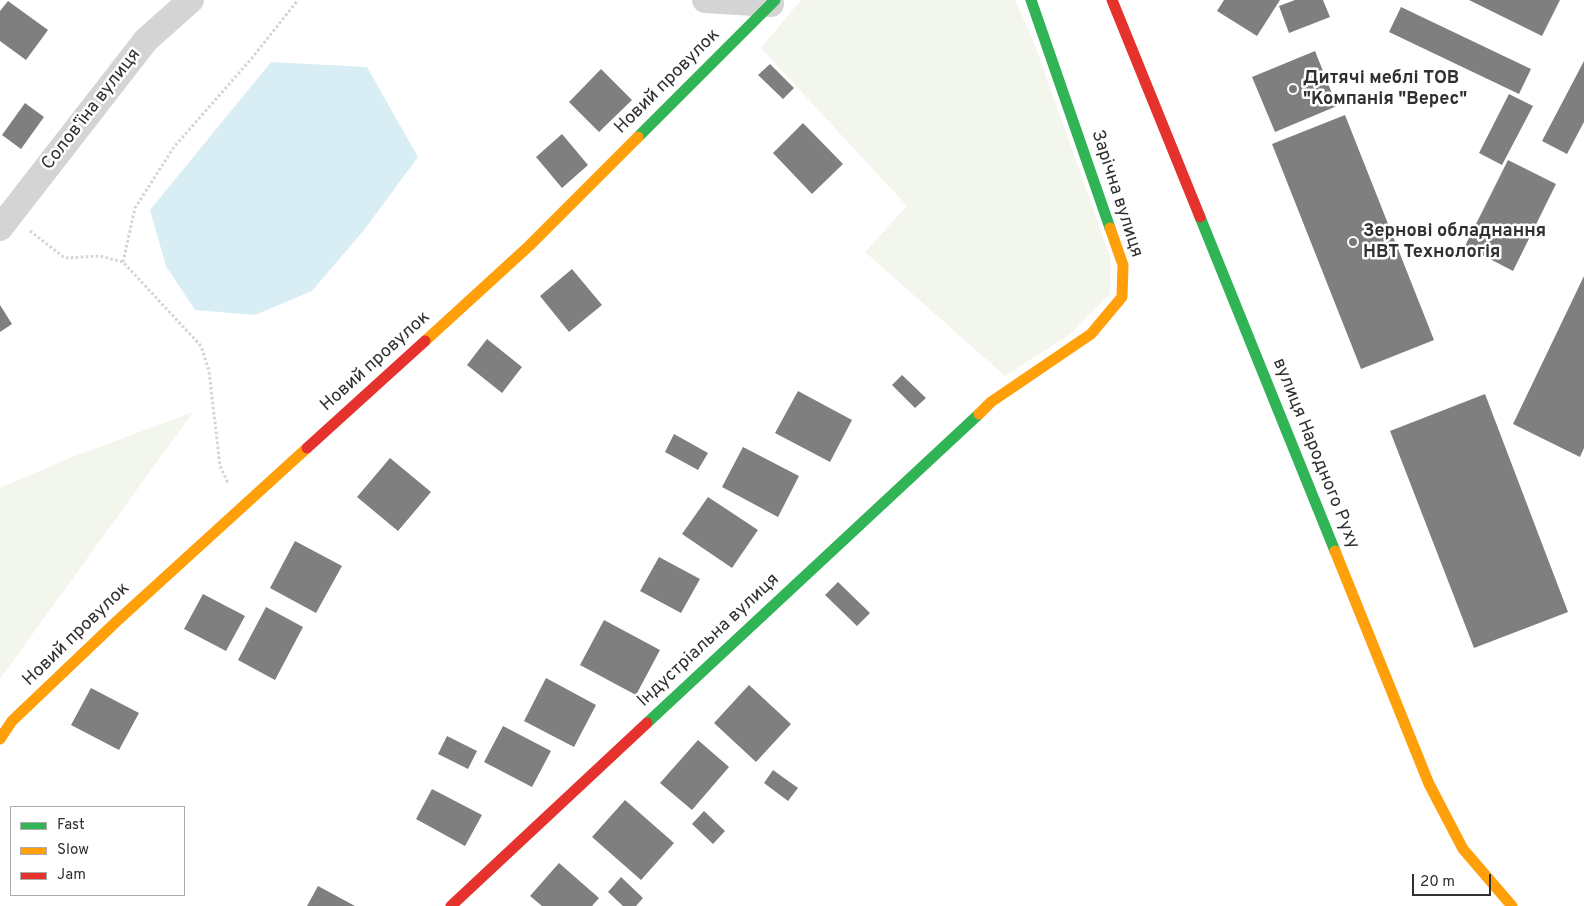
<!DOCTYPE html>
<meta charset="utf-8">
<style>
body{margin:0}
#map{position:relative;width:1584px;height:906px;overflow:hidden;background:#fff;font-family:Overpass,sans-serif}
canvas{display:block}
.legend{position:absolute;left:10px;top:806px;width:175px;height:90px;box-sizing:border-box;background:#fff;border:1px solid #acacac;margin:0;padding:6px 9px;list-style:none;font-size:15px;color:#303030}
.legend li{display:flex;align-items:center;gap:10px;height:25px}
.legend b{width:25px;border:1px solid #acacac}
.scale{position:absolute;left:1412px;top:874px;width:79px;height:22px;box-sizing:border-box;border:2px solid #303030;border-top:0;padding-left:6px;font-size:15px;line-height:18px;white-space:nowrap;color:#303030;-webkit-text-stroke:4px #fff;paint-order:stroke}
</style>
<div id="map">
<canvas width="1584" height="906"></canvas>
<ul class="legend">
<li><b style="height:6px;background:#30b455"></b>Fast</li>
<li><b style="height:6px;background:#ff9f0a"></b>Slow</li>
<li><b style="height:6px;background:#e5322d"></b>Jam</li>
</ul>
<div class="scale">20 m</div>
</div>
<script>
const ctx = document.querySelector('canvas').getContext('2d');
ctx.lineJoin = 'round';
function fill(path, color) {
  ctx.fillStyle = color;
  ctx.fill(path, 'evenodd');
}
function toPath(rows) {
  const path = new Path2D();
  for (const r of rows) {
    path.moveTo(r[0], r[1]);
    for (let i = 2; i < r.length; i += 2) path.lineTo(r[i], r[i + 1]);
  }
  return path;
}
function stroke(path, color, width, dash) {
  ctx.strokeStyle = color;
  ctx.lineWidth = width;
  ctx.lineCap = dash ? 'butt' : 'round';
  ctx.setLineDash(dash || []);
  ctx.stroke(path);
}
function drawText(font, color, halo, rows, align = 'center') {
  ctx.font = font + ' Overpass,sans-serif';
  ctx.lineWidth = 5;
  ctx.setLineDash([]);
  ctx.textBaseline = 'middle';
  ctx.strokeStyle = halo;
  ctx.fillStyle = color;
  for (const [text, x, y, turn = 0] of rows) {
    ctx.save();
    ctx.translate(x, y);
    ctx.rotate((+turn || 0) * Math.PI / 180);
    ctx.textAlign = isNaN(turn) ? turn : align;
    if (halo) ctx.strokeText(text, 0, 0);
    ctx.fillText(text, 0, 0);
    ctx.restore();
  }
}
fill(toPath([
 [801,0,1015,0,1033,40,1111,259,1110,294,1069,335,1005,376,865,252,907,206,761,48],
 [193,412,0,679,0,488,70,458]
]), '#f2f6ec');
fill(toPath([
 [271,62,367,67,418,157,364,230,312,291,255,315,195,310,166,266,150,210]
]), '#d9edf4');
fill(toPath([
 [1224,0,1280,0,1257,36,1217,11],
 [1295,0,1323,0,1330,17,1289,33,1279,6],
 [1469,0,1560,0,1542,36],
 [8,1,48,30,26,60,0,41,0,11],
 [1401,7,1531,69,1519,94,1389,32],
 [1315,51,1337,106,1275,132,1252,77],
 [1584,61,1584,122,1567,154,1542,141],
 [770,64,794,88,783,99,758,75],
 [601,69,632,100,599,132,569,102],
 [1509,94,1533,106,1502,165,1479,153],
 [25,103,44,117,21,149,2,135],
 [1345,115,1434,340,1361,369,1272,144],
 [803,123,843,164,812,194,773,153],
 [562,134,588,165,562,188,536,157],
 [1508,160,1556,184,1513,271,1465,246],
 [572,269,602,305,569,332,540,296],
 [1584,276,1584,448,1580,457,1513,424],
 [0,305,12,324,0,332],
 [487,339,522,367,502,393,467,365],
 [902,375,926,398,915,408,892,385],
 [798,391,852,420,830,462,775,433],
 [1485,394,1568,612,1474,648,1390,431],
 [674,434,708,453,698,470,665,452],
 [743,447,799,476,778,517,722,487],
 [390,458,431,492,398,531,357,497],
 [708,497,758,530,732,568,682,534],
 [295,541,342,566,316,613,270,588],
 [659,557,700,579,681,613,640,591],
 [838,582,870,613,857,626,825,595],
 [203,594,245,616,226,651,184,629],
 [266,607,303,627,275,680,238,660],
 [604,620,660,650,636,695,580,665],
 [546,678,596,705,574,747,524,721],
 [749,685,791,724,756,762,714,723],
 [91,688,139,713,119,750,71,725],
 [503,726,551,751,532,787,484,762],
 [447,736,477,751,468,769,438,754],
 [698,740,729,767,692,810,660,783],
 [773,770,798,788,788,801,764,783],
 [432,789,482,815,465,846,416,819],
 [625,800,674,843,641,880,592,837],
 [704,811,725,831,713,844,692,824],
 [559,863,599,898,592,906,542,906,530,896],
 [621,877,643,898,636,906,623,906,608,892],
 [318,886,355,906,307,906]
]), '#7f7f7f');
stroke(toPath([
 [30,231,65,258,100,256,123,262,201,346,209,371,220,466,228,483],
 [123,262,135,208,174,147,252,58,298,0]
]), '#d4d4d4', 3, [2.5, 2.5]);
stroke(toPath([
 [705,0,771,4],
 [0,228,146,40,191,0]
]), '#d4d4d4', 26);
stroke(toPath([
 [1031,0,1110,228],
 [638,137,775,0],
 [1200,217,1335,551],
 [647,723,979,414]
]), '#30b455', 11);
stroke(toPath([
 [425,341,529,246,638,137],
 [979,414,991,402,1091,334,1122,297,1123,265,1110,228],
 [1335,551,1429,784,1463,849,1512,906],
 [0,739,12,721,117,621,307,448]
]), '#ff9f0a', 11);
stroke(toPath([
 [1112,0,1200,217],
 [307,448,425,341],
 [451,906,647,723]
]), '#e5322d', 11);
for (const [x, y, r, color] of [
 [1293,89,5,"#787878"],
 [1353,242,5,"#787878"]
]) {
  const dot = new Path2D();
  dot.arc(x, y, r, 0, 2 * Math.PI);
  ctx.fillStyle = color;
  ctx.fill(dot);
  stroke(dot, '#fff', 2);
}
drawText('bold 18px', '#303030', '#fff', [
 ["Дитячі меблі ТОВ",1303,79],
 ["\"Компанія \"Верес\"",1303,100],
 ["Зернові обладнання",1363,232],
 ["НВТ Технологія",1363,253]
], 'left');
drawText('18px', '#303030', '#fff', [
 ["Новий провулок",668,82,-45],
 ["Соловʼїна вулиця",92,110,-52],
 ["Зарічна вулиця",1116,194,72],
 ["Новий провулок",376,362,-42],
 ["вулиця Народного Руху",1315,454,68],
 ["Новий провулок",77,635,-44],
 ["Індустріальна вулиця",709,641,-43]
]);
</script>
